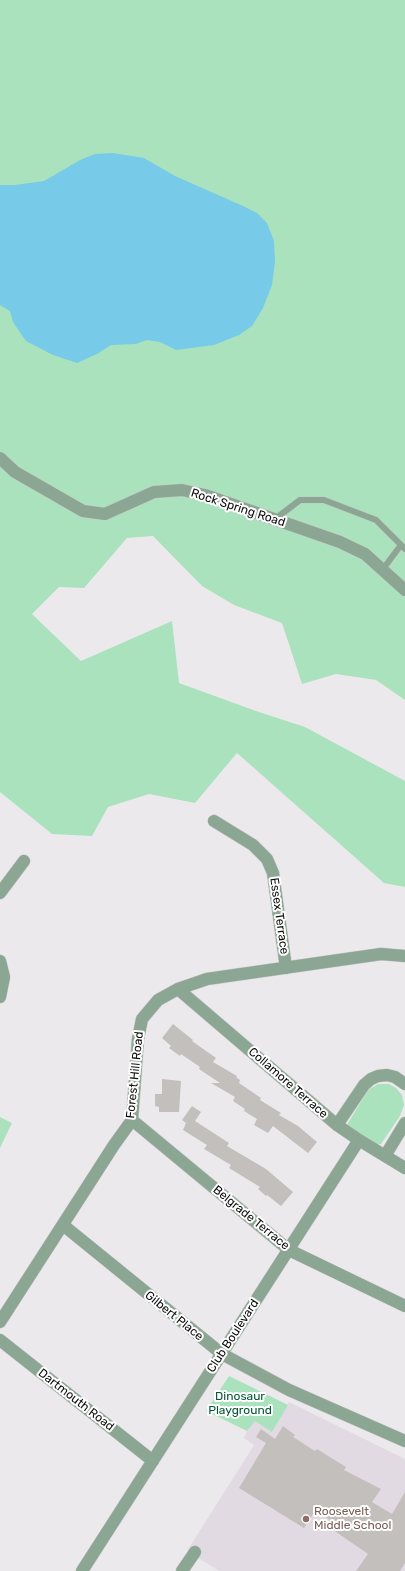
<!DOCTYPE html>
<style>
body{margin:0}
canvas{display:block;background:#ece9ec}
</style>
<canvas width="405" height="1571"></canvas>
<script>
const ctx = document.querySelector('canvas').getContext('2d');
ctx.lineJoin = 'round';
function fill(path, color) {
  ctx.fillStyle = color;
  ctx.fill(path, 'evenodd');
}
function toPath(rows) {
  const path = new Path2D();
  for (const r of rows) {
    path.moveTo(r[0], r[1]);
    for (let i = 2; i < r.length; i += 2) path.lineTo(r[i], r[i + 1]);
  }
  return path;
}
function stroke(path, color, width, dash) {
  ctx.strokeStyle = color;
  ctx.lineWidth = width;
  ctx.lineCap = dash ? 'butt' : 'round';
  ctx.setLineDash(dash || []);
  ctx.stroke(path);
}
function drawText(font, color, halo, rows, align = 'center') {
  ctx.font = font + ' Rubik,sans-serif';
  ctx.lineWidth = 4;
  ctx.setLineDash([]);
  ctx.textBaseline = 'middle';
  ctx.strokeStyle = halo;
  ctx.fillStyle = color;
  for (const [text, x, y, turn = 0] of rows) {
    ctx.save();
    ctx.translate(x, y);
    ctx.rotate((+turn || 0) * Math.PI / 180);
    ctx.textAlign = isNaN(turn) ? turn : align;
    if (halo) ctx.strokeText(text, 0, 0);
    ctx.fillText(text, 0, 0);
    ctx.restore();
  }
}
fill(toPath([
 [289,1402,405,1459,405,1571,219,1571,187,1551,254,1445,244,1438,247,1431,255,1420,272,1431]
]), '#e2dae3');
fill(toPath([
 [0,0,405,0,405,700,376,680,336,674,302,684,282,623,234,605,202,586,153,536,127,538,84,588,59,587,32,614,81,661,172,621,179,683,256,711,305,727,405,781,405,887,384,883,237,753,195,803,149,794,108,807,92,836,52,834,0,792],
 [378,1084,389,1084,396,1088,402,1095,404,1105,400,1116,381,1144,376,1145,348,1126,348,1123,368,1090],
 [0,1117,12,1123,0,1148],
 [229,1376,288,1405,272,1432,255,1421,247,1431,206,1411]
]), '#abe2be');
fill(toPath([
 [113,153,144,158,175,176,243,206,257,213,267,223,274,241,275,262,272,285,263,308,252,326,239,335,214,345,176,350,160,342,147,340,136,344,111,345,97,354,77,363,53,355,26,341,13,322,10,311,0,305,0,185,15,185,44,181,80,160,95,154]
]), '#77cae8');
fill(toPath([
 [173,1024,193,1040,192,1041,216,1058,213,1062,237,1076,236,1077,240,1080,239,1083,261,1098,260,1100,281,1113,279,1115,298,1126,317,1142,308,1153,273,1126,268,1133,254,1125,257,1119,244,1111,245,1109,233,1101,235,1097,211,1083,220,1083,199,1069,200,1067,181,1054,180,1056,169,1048,171,1046,162,1038],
 [162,1079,181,1081,179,1112,159,1112,159,1107,155,1106,155,1094,162,1094],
 [192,1106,201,1112,195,1121,229,1143,227,1146,266,1169,293,1192,281,1206,267,1195,266,1196,258,1189,260,1187,229,1168,231,1165,204,1149,207,1145,183,1130,186,1123,182,1120],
 [283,1426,295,1435,293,1437,315,1451,317,1449,346,1467,344,1470,381,1489,372,1502,392,1514,405,1492,405,1563,400,1571,356,1571,368,1554,326,1525,330,1520,315,1511,304,1528,239,1488,266,1443,256,1437,261,1429,275,1439]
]), '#c2bfbc');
const service = toPath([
 [275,519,300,500,324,500,376,520,405,549],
 [383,569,401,545]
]);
const minor = toPath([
 [0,458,15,472,83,511,105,514,154,492,182,490,205,495,340,542,365,554,405,590],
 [214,821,253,845,267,859,273,873,286,968],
 [0,893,24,861],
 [0,961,4,977,0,997],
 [178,989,337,1125,359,1140,405,1168],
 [132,1120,289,1250,405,1306],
 [337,1125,364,1085,371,1079,378,1076,387,1075,395,1077,405,1084],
 [385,1156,405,1123],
 [63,1225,222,1354,289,1390,405,1441],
 [0,1322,114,1145,132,1120,138,1039,142,1019,158,1000,178,989,207,979,381,954,405,956],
 [0,1340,153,1461],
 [82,1571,359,1140],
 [182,1571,195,1552]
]);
stroke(service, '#c8c6c8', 7);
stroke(minor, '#c8c6c8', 13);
stroke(service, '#8ba693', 6);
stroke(minor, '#8ba693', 12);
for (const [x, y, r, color] of [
 [306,1519,4,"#8d6e63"]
]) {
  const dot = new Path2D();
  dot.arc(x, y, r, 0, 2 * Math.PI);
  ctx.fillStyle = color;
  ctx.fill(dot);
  stroke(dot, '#fff', 1.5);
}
drawText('12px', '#0d0c0d', '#fff', [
 ["Rock Spring Road",238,508,18],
 ["Essex Terrace",279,916,82],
 ["Forest Hill Road",135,1075,-84],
 ["Collamore Terrace",288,1083,41],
 ["Belgrade Terrace",251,1218,39],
 ["Gilbert Place",174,1316,39],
 ["Club Boulevard",233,1336,-57],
 ["Dartmouth Road",76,1400,38]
]);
drawText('12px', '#00552f', '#fff', [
 ["Dinosaur",240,1397],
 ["Playground",240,1411]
]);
drawText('12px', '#785e54', '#fff', [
 ["Roosevelt",314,1512],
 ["Middle School",314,1526]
], 'left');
</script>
